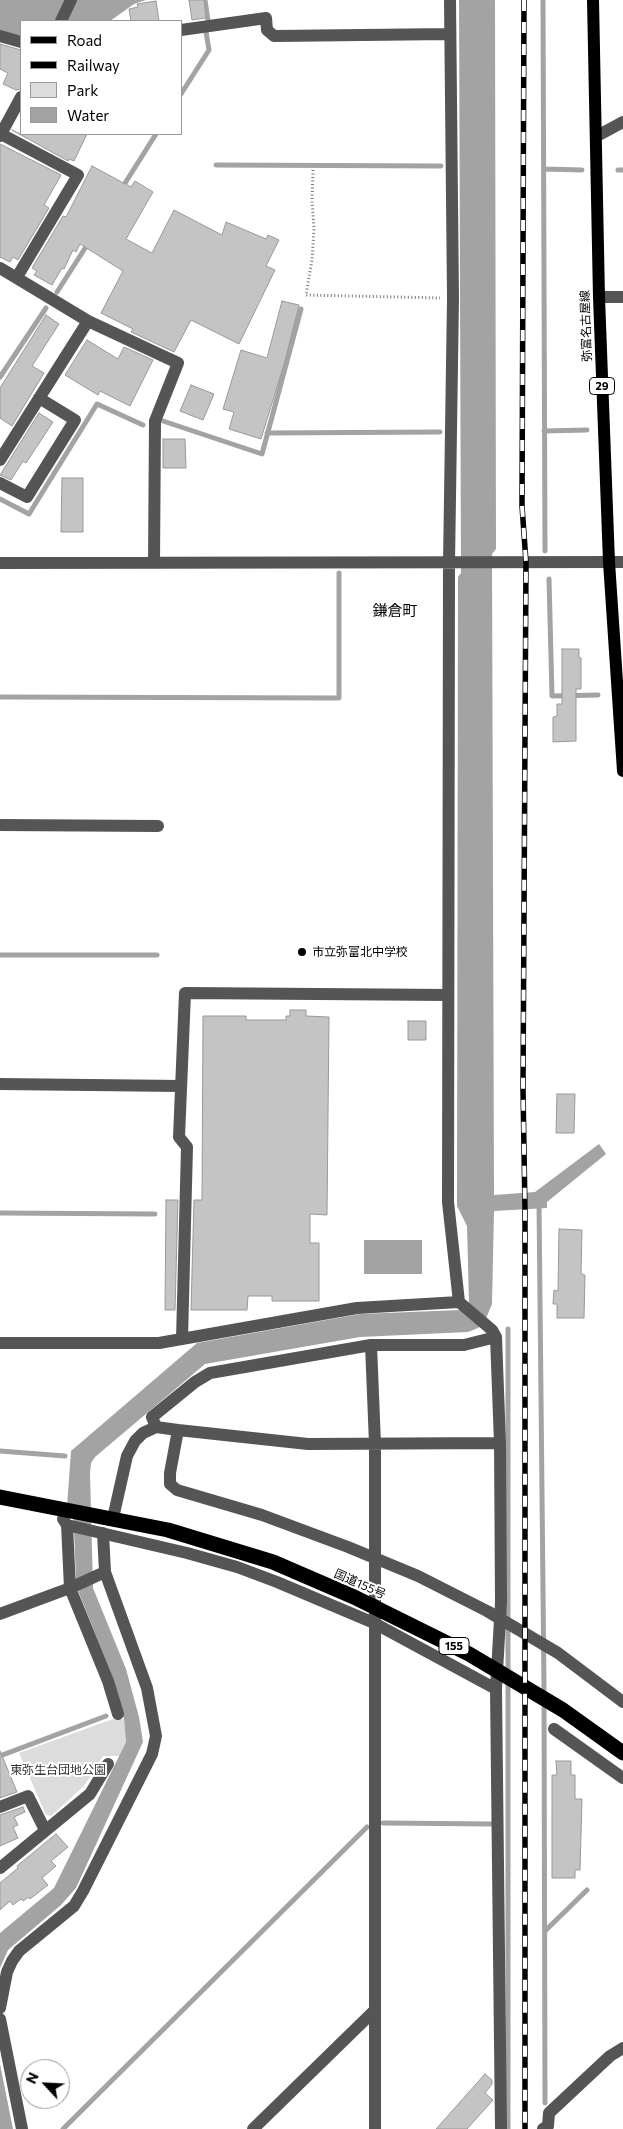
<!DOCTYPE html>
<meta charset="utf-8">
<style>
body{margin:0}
#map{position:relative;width:623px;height:2129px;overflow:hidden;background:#fff;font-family:Commissioner,sans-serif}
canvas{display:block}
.legend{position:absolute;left:20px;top:20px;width:162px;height:115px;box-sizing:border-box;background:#fff;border:1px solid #999;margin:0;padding:6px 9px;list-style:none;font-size:15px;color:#000}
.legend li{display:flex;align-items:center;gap:10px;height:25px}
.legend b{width:25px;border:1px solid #999}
.north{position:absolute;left:20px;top:2059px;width:50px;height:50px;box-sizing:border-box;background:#fff;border:1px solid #999;border-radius:50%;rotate:295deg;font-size:14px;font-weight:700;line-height:20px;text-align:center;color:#000}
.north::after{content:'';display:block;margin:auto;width:18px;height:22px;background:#000;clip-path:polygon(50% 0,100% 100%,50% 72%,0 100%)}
</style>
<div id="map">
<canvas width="623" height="2129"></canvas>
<ul class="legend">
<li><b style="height:6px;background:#000"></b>Road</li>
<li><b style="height:6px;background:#000"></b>Railway</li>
<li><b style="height:14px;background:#dcdcdc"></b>Park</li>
<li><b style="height:14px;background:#a3a3a3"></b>Water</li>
</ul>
<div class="north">N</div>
</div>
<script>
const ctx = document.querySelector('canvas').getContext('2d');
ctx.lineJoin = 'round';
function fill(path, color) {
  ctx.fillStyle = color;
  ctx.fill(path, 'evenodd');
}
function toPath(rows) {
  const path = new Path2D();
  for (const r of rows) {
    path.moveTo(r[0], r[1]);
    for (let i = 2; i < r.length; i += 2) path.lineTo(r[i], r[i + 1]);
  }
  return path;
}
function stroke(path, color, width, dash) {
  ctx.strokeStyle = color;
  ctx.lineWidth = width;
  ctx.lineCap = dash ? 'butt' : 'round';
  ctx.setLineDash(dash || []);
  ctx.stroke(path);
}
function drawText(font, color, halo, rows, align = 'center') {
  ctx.font = font + ' Commissioner,"Noto Sans JP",sans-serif';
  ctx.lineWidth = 4;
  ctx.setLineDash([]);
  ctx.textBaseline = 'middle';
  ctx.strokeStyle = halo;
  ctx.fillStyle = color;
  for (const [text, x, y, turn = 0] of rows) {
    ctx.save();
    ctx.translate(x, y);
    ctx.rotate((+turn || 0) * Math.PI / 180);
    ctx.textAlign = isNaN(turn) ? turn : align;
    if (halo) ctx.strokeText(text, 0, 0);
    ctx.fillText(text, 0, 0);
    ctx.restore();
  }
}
fill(toPath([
 [113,1719,124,1719,126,1742,119,1756,103,1756,84,1786,51,1816,46,1815,19,1753]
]), '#dcdcdc');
fill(toPath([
 [0,0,146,0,134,4,110,21,21,21,21,36,0,31],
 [459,0,495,0,496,549,492,554,494,1195,535,1192,599,1144,606,1154,547,1202,547,1208,494,1211,492,1304,484,1323,478,1328,468,1332,360,1337,205,1364,95,1457,91,1463,90,1473,93,1588,126,1669,139,1717,143,1742,76,1888,61,1905,8,1950,0,1968,0,1933,54,1888,126,1742,124,1719,113,1678,79,1593,76,1579,73,1508,67,1507,71,1451,197,1343,360,1314,461,1310,469,1302,467,1226,457,1206,458,577,461,573],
 [364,1240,422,1240,422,1274,364,1274],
 [0,2064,13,2129,0,2129]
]), '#a3a3a3');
stroke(toPath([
 [205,0,208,21],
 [543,0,545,551],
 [181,94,209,50,206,32],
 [216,165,441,166],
 [544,169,582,170],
 [618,170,623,170],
 [122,188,156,134],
 [57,292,89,242],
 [0,377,46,308],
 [163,421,262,454,301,309],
 [544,431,587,430],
 [267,433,440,432],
 [0,499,29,514,97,404,143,425],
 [549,579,552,696,598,695],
 [0,697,339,698,339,573],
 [0,955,157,955],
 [539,1202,544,1687,545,2103],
 [0,1213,155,1214],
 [508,1329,508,2129],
 [0,1451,65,1456],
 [0,1756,106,1716],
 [383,1823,493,1824],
 [545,1931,587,1890],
 [63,2129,367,1827]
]), '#a3a3a3', 5);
const building = toPath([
 [189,0,204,0,206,18,192,20,189,0],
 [156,1,159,21,131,21,129,9,138,7,137,4,156,1],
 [0,44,21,50,21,89,16,90,3,84,8,73,0,69,0,44],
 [12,130,20,134,87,134,74,161,69,159,68,161,12,130],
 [0,144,61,175,44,205,49,208,18,260,13,257,10,262,0,257,0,144],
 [92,166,131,187,135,181,153,192,126,239,152,253,174,210,222,235,226,222,266,239,268,235,279,240,266,266,275,270,239,344,191,320,174,352,131,332,133,329,101,313,123,271,80,244,76,252,73,250,64,269,62,268,52,285,34,275,37,271,32,268,63,216,66,217,92,166],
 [282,301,299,305,285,361,261,439,229,429,234,412,223,409,241,350,267,358,282,301],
 [46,315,59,324,32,366,44,373,12,426,0,418,0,388,46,315],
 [87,340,118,359,124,347,153,360,130,406,100,391,98,395,65,375,87,340],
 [191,385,214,394,203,420,180,411,191,385],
 [39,413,53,422,26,463,23,461,11,480,0,475,39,413],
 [163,439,185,439,186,468,163,468,163,439],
 [62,478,83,478,83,532,61,532,62,478],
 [562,649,579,649,579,658,581,658,581,689,576,689,576,741,553,742,553,717,557,716,557,704,562,704,562,649],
 [290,1010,306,1010,306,1016,329,1017,327,1215,310,1214,310,1243,319,1243,319,1301,272,1301,272,1296,248,1296,247,1310,191,1310,194,1200,202,1200,203,1016,246,1016,246,1020,286,1020,286,1016,290,1016,290,1010],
 [408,1021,426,1021,426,1040,408,1040,408,1021],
 [557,1094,575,1094,574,1133,556,1133,557,1094],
 [166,1200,178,1200,175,1310,165,1310,166,1200],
 [559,1229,582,1230,581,1274,585,1275,584,1318,557,1318,557,1304,553,1304,554,1290,558,1291,559,1229],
 [0,1751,17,1792,0,1798,0,1751],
 [556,1761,571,1761,571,1775,575,1775,575,1799,582,1799,580,1870,575,1870,575,1878,552,1878,552,1775,557,1775,556,1761],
 [23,1807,25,1812,14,1817,18,1825,13,1827,18,1838,0,1846,0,1815,23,1807],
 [56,1834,68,1847,51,1861,56,1866,42,1878,48,1885,30,1899,29,1897,23,1901,21,1899,13,1905,10,1901,0,1910,0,1883,18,1868,17,1866,56,1834],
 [485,2074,492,2080,492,2084,485,2093,493,2100,467,2129,436,2129,485,2074]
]);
fill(building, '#c4c4c4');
stroke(building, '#999', 1);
stroke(toPath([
 [313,170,312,200,314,229,312,260,306,295,440,298]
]), '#777', 3, [1, 2.5]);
stroke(toPath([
 [450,0,453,298,449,563,448,1202,459,1302],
 [61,21,71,0],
 [181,30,266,18,267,30,274,36,450,34],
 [0,36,21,42],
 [1,134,78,175,17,277],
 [0,136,21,97],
 [597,136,623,122],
 [0,268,88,321,0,460],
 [599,297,623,297],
 [88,321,178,363,155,421,154,563],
 [0,483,27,497,75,420,39,398],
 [0,563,623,562],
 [0,825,158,826],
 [0,1084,181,1086],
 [182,1339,187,1147,179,1137,185,993,448,995],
 [0,1343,159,1343,357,1308,459,1302,492,1330,496,1337,500,1443,501,1602,496,1689,501,2129],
 [156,1427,152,1417,195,1382,210,1373,371,1345],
 [178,1430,308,1444,500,1443],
 [113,1518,127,1456,135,1441,143,1433,156,1427,178,1430,170,1473,170,1484,177,1490,262,1515,348,1547,418,1576,487,1611,558,1653,623,1702],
 [63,1519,67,1525,70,1588,108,1681,118,1714],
 [67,1525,187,1553,237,1567,277,1582,374,1623,496,1689],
 [0,1614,70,1588,105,1572],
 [554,1729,623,1778],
 [0,1807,28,1796,45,1830],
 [0,1868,90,1794,108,1764],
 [0,2008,7,1972,12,1961,19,1951,74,1906,83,1891,152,1754,156,1736,147,1688,105,1572,103,1533],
 [0,2019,22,2129],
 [253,2129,375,2010],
 [375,2129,375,1444,371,1345,464,1345,496,1337],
 [543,2129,548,2126,549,2113,610,2056,623,2048]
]), '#555', 12);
stroke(toPath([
 [593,0,599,297,609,562,623,771]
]), '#000', 12);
stroke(toPath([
 [0,1497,168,1530,273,1562,354,1597,469,1654,563,1710,623,1753]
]), '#000', 15);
const rail = toPath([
 [524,0,522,506,526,562,523,1089,525,1211,525,2129]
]);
stroke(rail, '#000', 5.5);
stroke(rail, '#fff', 4, [11]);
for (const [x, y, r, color] of [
 [302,952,5,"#000"]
]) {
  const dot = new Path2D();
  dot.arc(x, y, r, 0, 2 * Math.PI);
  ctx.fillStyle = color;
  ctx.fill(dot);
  stroke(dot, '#fff', 2);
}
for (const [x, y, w] of [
 [602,386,25],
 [454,1646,30]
]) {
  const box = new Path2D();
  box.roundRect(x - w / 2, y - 8.5, w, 17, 4);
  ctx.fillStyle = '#fff';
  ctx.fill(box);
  stroke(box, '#000', 1);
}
drawText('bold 11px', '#000', null, [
 ["29",602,386],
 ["155",454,1646]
]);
drawText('12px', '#000', '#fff', [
 ["弥富名古屋線",586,326,-92],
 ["国道155号",360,1584,24]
]);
drawText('12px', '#000', '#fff', [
 ["市立弥富北中学校",312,952]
], 'left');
drawText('12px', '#333', '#fff', [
 ["東弥生台団地公園",58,1770]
]);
drawText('15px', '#000', '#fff', [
 ["鎌倉町",395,611]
]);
</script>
